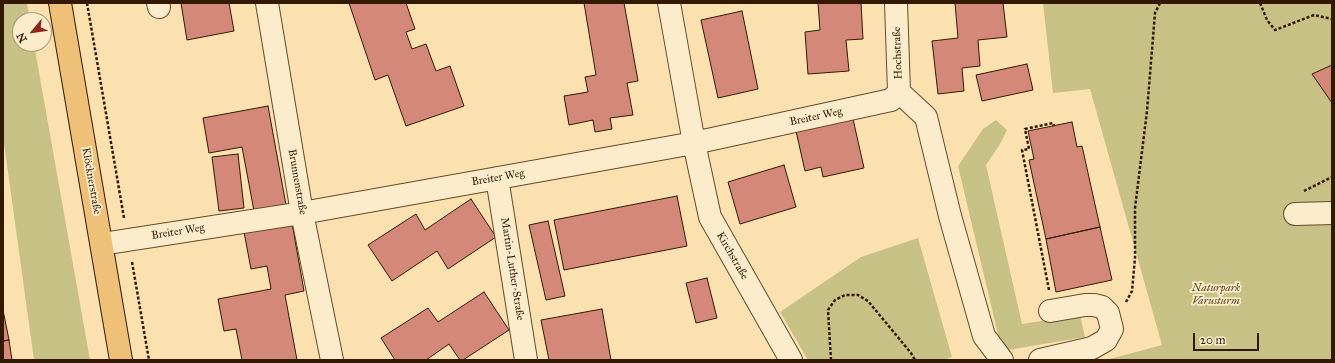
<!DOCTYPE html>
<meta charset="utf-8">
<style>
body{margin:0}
#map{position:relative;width:1335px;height:363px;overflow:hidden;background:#fce1b0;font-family:"IM FELL Great Primer",serif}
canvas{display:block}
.frame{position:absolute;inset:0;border:4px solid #331900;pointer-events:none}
.north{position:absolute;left:12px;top:12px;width:40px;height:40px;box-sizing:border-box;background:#fdeccc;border:1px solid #ac987a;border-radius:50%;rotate:241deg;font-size:11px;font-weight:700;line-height:16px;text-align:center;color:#331900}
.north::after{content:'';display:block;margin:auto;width:14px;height:18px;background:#8f2418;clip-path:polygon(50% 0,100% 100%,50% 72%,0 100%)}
.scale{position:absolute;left:1193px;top:333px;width:66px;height:18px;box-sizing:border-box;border:2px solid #331900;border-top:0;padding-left:5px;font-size:12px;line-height:14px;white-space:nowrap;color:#331900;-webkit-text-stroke:3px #fdeccc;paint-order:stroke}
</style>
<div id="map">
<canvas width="1335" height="363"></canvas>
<div class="frame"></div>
<div class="north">N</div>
<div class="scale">20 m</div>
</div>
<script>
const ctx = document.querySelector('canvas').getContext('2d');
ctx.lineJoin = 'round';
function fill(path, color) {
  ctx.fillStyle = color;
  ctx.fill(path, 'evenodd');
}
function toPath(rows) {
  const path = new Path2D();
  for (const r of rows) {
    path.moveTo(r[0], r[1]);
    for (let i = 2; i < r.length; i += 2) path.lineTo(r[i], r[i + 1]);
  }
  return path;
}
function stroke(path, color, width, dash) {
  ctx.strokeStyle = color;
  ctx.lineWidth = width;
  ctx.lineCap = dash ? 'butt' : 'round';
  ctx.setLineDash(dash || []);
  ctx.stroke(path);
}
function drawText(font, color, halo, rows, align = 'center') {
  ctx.font = font + ' "IM FELL Great Primer",serif';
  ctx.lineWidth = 3.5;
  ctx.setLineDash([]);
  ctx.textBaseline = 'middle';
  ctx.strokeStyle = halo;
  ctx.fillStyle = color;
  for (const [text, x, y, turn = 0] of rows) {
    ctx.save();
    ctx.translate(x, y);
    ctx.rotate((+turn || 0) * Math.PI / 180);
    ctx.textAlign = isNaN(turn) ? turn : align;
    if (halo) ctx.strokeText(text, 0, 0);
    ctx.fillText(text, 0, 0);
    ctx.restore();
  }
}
fill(toPath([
 [3,3,27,3,30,20,20,20,20,44,34,44,90,360,34,360,3,136],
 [1043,3,1332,3,1332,360,1106,360,1162,345,1090,89,1053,93],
 [996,120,1007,130,1000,144,986,165,1022,324,1080,315,1085,337,1002,351,958,166,983,129],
 [918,238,952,357,943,360,808,360,780,312,861,257]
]), '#c7c186');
const building = toPath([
 [181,3,229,3,234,31,187,40,181,3],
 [349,3,406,3,415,29,406,32,412,49,426,44,436,71,450,66,464,106,406,126,388,75,375,80,349,3],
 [584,3,624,3,638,81,627,83,633,115,610,118,612,129,595,132,593,120,569,125,564,96,588,92,585,77,596,75,584,3],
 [818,3,861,3,863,39,846,40,849,71,808,74,805,32,820,30,818,3],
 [955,3,1003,3,1007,37,978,40,980,66,962,68,964,91,938,94,932,41,958,38,955,3],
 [742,11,758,89,718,98,701,20,742,11],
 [1027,64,1033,90,982,101,976,75,1027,64],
 [1332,65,1332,103,1312,74,1332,65],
 [268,106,286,205,254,211,242,147,209,153,203,118,268,106],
 [853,119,864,168,823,177,821,167,805,171,796,131,853,119],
 [1072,122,1077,147,1082,146,1100,227,1046,239,1029,160,1034,159,1028,131,1072,122],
 [238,154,244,208,219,211,212,157,238,154],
 [784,165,796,207,740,224,728,182,784,165],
 [677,196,687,246,564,270,554,220,677,196],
 [471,199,496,237,448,269,437,251,392,281,368,245,416,214,425,230,471,199],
 [548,221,565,296,546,300,529,225,548,221],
 [292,223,304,291,285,295,297,360,242,360,236,329,224,331,218,299,271,289,267,266,251,269,244,232,292,223],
 [1100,227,1112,280,1056,292,1046,239,1100,227],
 [707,278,717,318,696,323,686,283,707,278],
 [484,292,509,330,463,360,460,360,449,344,426,360,395,360,381,338,428,308,438,322,484,292],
 [602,309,611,360,549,360,541,320,602,309],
 [3,310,9,340,3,341,3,310],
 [9,340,12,360,3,360,3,341,9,340]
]);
fill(building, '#d3887a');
stroke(building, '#331900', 1);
const minor = toPath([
 [158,3,159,7],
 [267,3,302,213,332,360],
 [669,3,694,143,710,217,791,360],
 [899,92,926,117,950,216,984,336,1002,360],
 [497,178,526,360],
 [1295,214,1332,213],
 [102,244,302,213,694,143,891,100,899,92,896,3],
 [1040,360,1092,348,1106,340,1112,329,1108,313,1102,307,1094,305,1085,305,1050,311]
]);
const major = toPath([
 [60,3,121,360]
]);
stroke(minor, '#654b2c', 24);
stroke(major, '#331900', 24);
stroke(toPath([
 [87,3,124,218],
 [1260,3,1267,20,1275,30,1314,15,1332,19],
 [1304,191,1332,177],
 [132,262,149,360],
 [1049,290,1022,150,1029,149,1025,129,1053,123,1054,126],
 [1126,302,1132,291,1135,258,1135,208,1147,111,1155,13,1160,3],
 [831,360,828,310,835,300,845,295,858,295,868,301,911,353,915,360]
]), '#331900', 2.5, [3, 2]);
stroke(minor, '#fdeccc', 22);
stroke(major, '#eec078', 22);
drawText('11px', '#331900', '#fdeccc', [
 ["Hochstraße",898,53,-92],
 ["Breiter Weg",816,117,-12],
 ["Breiter Weg",498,178,-10],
 ["Klöcknerstraße",91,181,80],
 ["Brunnenstraße",297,182,80],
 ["Breiter Weg",178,232,-9],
 ["Kirchstraße",732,256,60],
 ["Martin-Luther-Straße",512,269,81]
]);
drawText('italic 11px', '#5f4b28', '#fdeccc', [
 ["Naturpark",1216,288],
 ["Varusturm",1216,301]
]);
</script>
